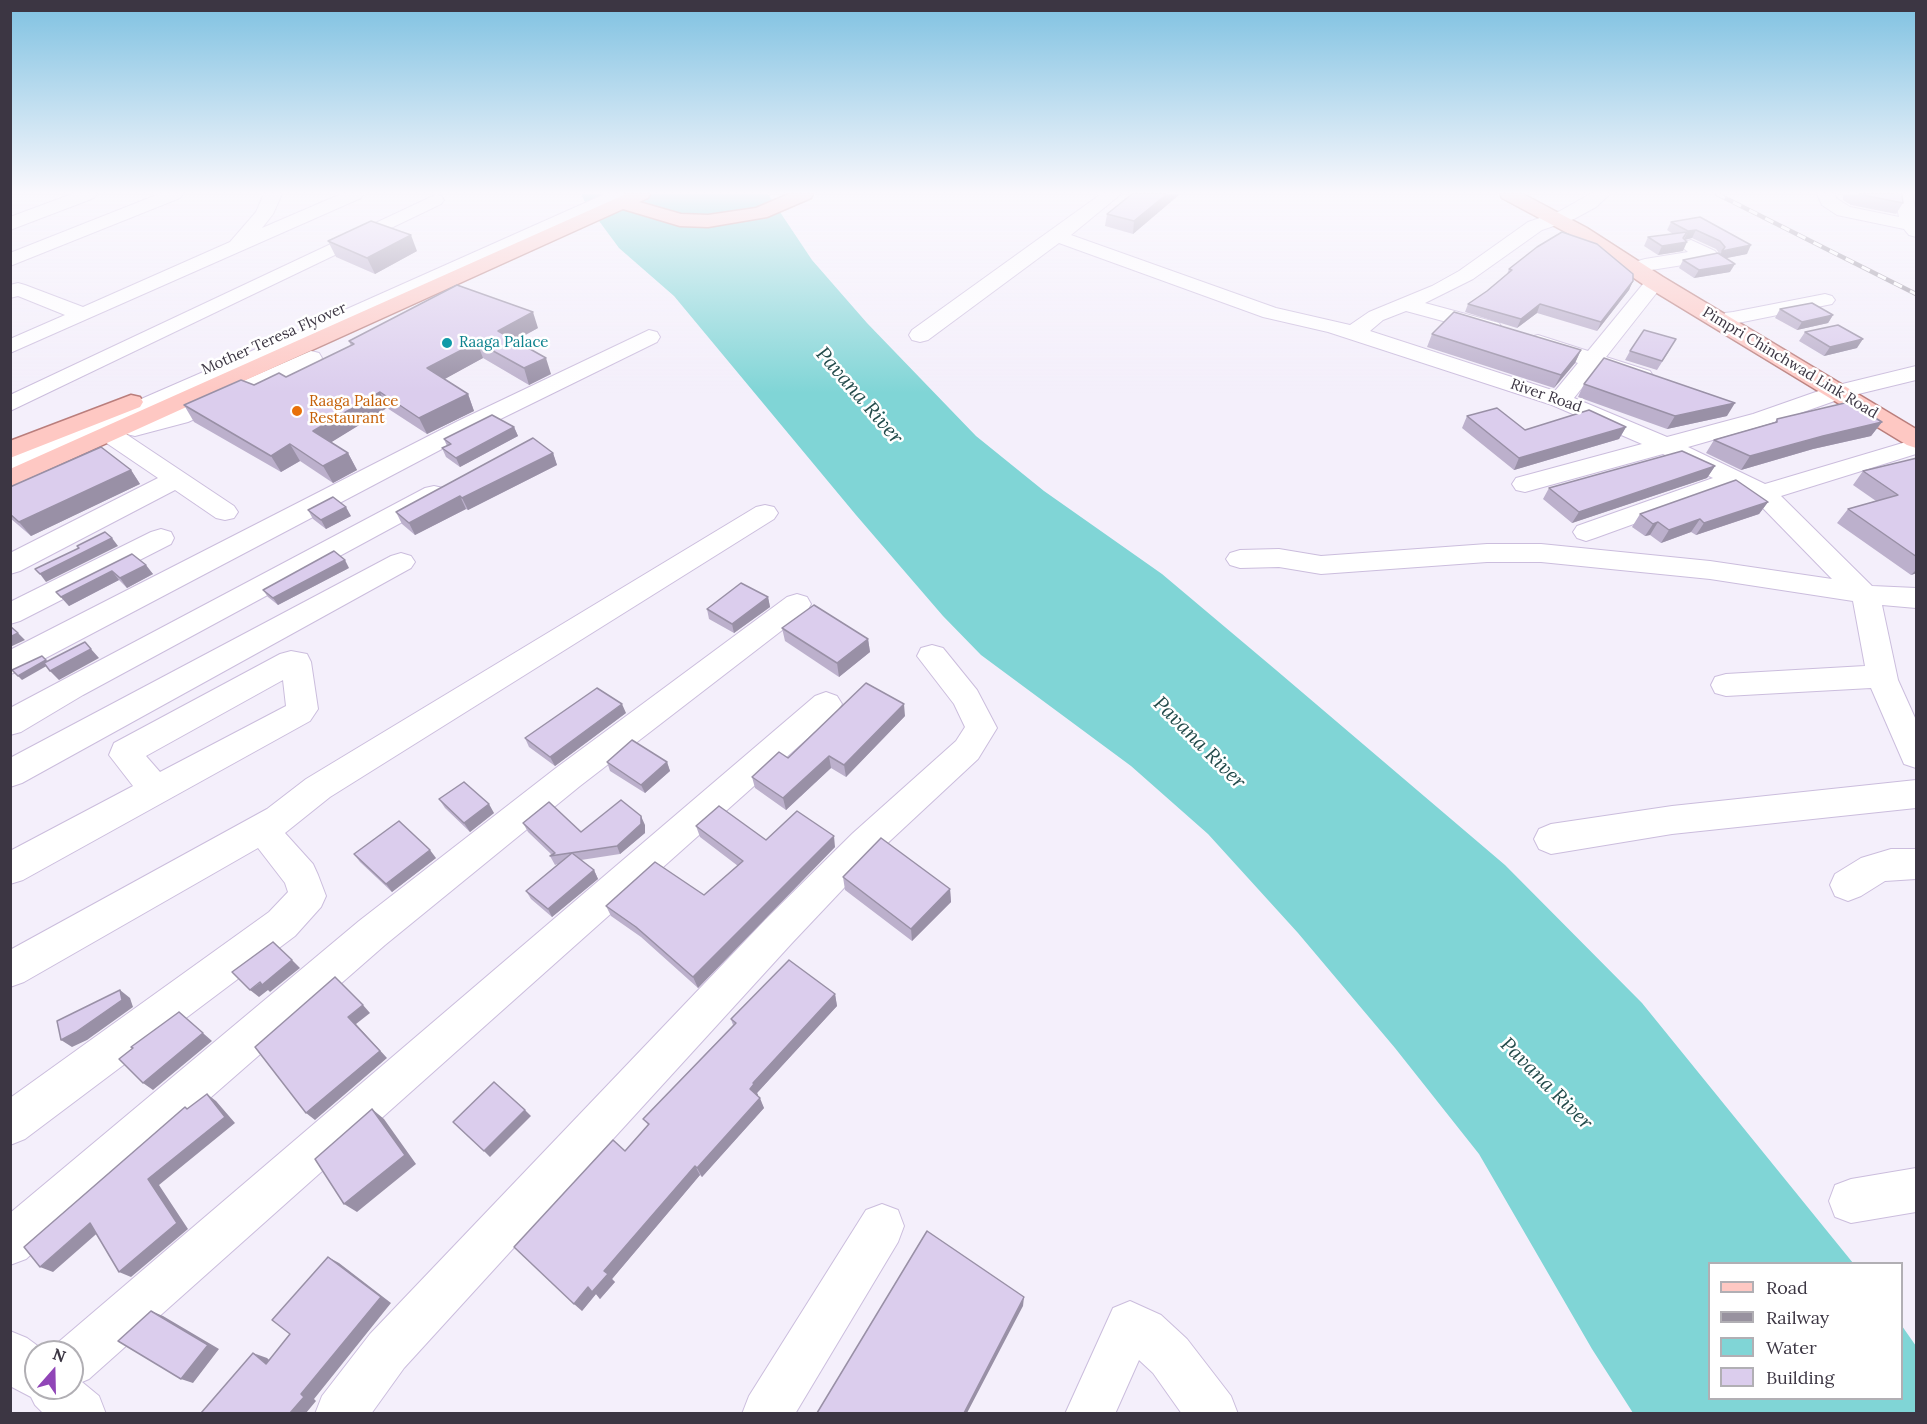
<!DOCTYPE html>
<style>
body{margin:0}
#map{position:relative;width:1927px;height:1424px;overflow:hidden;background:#f4effb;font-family:Lora,serif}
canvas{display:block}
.frame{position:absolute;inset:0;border:12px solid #3c3643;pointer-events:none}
.legend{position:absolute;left:1708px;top:1262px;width:195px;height:138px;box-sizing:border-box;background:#fff;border:2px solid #b1afb4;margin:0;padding:8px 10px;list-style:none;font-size:18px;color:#3c3643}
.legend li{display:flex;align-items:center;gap:12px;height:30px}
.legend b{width:30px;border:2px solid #b1afb4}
.north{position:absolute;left:24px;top:1340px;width:60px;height:60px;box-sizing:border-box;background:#fff;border:2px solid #b1afb4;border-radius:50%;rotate:20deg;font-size:16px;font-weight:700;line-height:24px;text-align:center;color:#3c3643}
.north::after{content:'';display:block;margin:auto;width:21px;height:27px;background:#9045b7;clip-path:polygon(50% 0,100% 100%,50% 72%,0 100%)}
</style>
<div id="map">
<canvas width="1927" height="1424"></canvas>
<div class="frame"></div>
<ul class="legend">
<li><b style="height:8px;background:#fec8c3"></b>Road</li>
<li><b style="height:8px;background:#98929f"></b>Railway</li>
<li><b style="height:16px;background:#80d5d6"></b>Water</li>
<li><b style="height:16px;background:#dbcded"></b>Building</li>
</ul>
<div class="north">N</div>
</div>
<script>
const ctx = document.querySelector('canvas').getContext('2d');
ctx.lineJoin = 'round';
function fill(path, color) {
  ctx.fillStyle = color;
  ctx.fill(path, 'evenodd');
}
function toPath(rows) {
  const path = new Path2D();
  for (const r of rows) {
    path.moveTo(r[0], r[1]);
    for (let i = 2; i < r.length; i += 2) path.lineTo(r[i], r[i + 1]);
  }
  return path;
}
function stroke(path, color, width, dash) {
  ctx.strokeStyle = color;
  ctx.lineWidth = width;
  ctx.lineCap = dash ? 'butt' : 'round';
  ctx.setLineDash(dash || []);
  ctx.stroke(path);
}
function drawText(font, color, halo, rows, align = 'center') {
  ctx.font = font + ' Lora,serif';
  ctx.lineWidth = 5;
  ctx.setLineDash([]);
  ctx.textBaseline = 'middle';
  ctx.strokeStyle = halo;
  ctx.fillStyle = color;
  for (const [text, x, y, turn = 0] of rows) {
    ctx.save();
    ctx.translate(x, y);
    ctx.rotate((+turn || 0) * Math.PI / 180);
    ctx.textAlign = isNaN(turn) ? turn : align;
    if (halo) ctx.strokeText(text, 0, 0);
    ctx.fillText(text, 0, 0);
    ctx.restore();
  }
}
fill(toPath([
 [581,194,768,194,812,260,867,323,976,436,1044,491,1162,574,1276,670,1505,865,1642,1003,1853,1263,1710,1264,1710,1398,1902,1398,1902,1326,1916,1346,1916,1413,1633,1413,1592,1349,1479,1154,1395,1048,1298,933,1208,834,1131,766,981,655,943,616,856,515,674,296,619,248,585,202]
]), '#80d5d6');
const minor = toPath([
 [72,194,97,194,94,198,10,230,10,217,72,194],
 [159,194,183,194,180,198,10,266,10,253,159,194],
 [264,194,282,194,273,214,262,228,341,194,364,194,361,198,10,353,10,339,65,315,18,296,10,298,10,285,18,283,25,285,83,307,230,242,256,212,264,194],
 [605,194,628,194,625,198,309,343,114,428,120,430,234,506,238,512,234,518,225,520,216,518,175,490,20,571,10,574,10,553,158,478,102,440,99,435,10,472,10,456,293,333,605,194],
 [1101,194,1121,194,1071,235,1276,308,1350,325,1369,312,1432,286,1459,271,1528,222,1560,211,1590,194,1610,194,1596,207,1574,219,1542,230,1473,279,1425,303,1499,323,1502,328,1499,333,1491,334,1406,311,1383,320,1370,331,1555,391,1578,363,1530,347,1527,342,1530,337,1538,335,1588,351,1648,278,1662,278,1665,282,1662,286,1606,357,1650,371,1653,376,1650,381,1642,383,1597,369,1574,398,1667,437,1753,414,1830,387,1916,366,1916,380,1846,397,1769,424,1688,447,1765,484,1916,439,1916,454,1781,496,1872,586,1916,588,1916,608,1882,605,1898,680,1916,720,1916,768,1904,764,1871,688,1726,696,1715,693,1711,685,1715,677,1726,674,1865,666,1853,601,1710,579,1541,562,1487,562,1321,574,1279,567,1240,568,1230,565,1226,559,1230,553,1240,550,1279,549,1321,556,1487,544,1541,544,1710,561,1832,579,1754,499,1733,488,1595,538,1586,541,1577,538,1573,532,1577,526,1713,478,1663,454,1525,492,1516,490,1512,484,1516,478,1642,444,1552,405,1328,332,1263,317,1059,243,928,340,920,342,912,340,909,335,912,330,1101,194],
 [1817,194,1835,194,1836,198,1850,207,1899,217,1894,194,1912,194,1916,213,1916,237,1909,235,1904,229,1837,215,1822,205,1817,194],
 [435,195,441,196,444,200,441,204,10,411,10,395,435,195],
 [1691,240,1715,251,1718,255,1715,259,1708,261,1645,271,1638,269,1635,265,1638,261,1645,259,1688,252,1681,246,1684,242,1691,240],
 [1825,294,1832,296,1835,300,1832,304,1733,324,1725,323,1722,318,1725,313,1733,312,1825,294],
 [649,330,657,332,660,337,657,342,476,431,21,671,10,674,10,650,458,421,649,330],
 [311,351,319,353,322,358,319,363,188,422,135,436,126,434,123,429,126,424,172,412,311,351],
 [434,486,443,488,447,494,443,500,83,695,21,732,10,735,10,708,425,488,434,486],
 [765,505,774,507,778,513,774,519,330,797,285,833,313,864,318,875,326,896,321,907,295,936,25,1139,10,1145,10,1098,269,912,288,892,285,883,258,848,24,982,10,987,10,950,267,809,306,779,756,507,765,505],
 [161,529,171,532,174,538,171,544,20,621,10,624,10,602,151,532,161,529],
 [401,553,411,556,415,562,411,568,22,783,10,787,10,758,391,556,401,553],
 [797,594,807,597,811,604,807,611,580,786,385,945,26,1259,10,1265,10,1213,359,921,556,768,787,597,797,594],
 [932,645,943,648,977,690,997,728,978,759,877,853,792,943,404,1368,371,1414,315,1414,322,1396,370,1334,766,919,853,833,956,741,965,727,954,704,917,656,921,648,932,645],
 [291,651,307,654,311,662,318,709,310,721,23,880,10,884,10,851,133,786,109,755,114,743,280,654,291,651],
 [283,680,286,706,160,772,146,756,283,680],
 [826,692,837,696,842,704,837,712,89,1379,82,1382,99,1396,106,1414,44,1414,35,1405,31,1397,10,1386,10,1331,27,1338,46,1352,36,1352,36,1388,72,1388,72,1352,52,1352,55,1345,815,696,826,692],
 [1916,780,1916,808,1672,834,1551,854,1539,849,1534,839,1539,829,1551,824,1672,806,1916,780],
 [1891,849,1916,849,1916,879,1885,881,1861,896,1848,901,1835,896,1830,885,1835,874,1861,858,1891,849],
 [1916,1168,1916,1212,1851,1223,1835,1217,1829,1201,1835,1185,1851,1179,1916,1168],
 [882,1204,898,1210,904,1226,898,1242,795,1414,742,1414,749,1396,866,1210,882,1204],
 [1130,1301,1161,1315,1187,1339,1231,1396,1238,1414,1182,1414,1153,1373,1139,1360,1115,1414,1065,1414,1113,1308,1130,1301]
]);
const major = toPath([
 [626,194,650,194,648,198,639,202,681,214,708,215,756,208,789,194,813,194,811,198,767,217,708,227,680,226,623,209,10,487,10,469,626,194],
 [1500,194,1523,194,1587,228,1663,277,1916,429,1916,448,1907,445,1647,287,1573,236,1502,198,1500,194],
 [131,395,140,397,143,402,140,407,10,458,10,441,131,395]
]);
stroke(minor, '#cbbddd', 2);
stroke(major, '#ba7e7c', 3);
fill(minor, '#fff');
fill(major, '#fec8c3');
const rail = toPath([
 [1717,194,1916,294]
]);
stroke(rail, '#98929f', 4.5);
stroke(rail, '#fff', 3, [9]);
fill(toPath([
 [1132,194,1180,194,1133,234,1105,226,1107,214],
 [1843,194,1902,194,1903,203,1896,214,1851,205,1843,200],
 [1700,217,1747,254,1726,258,1730,272,1694,278,1679,268,1683,260,1720,254,1716,249,1692,238,1685,240,1683,251,1658,255,1644,246,1648,237,1673,234,1667,230,1671,222],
 [328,241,417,251,375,274,336,257],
 [1509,269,1633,281,1629,290,1597,331,1537,313,1517,328,1465,312,1468,304,1487,291,1507,274],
 [1780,309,1833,315,1828,323,1797,330,1775,318],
 [538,328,515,341,551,374,529,385,483,358,444,379,468,394,474,411,427,434,387,408,331,442,348,453,357,470,333,483,300,461,281,472,194,422,184,405,286,377,351,346,349,341],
 [1805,332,1857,348,1824,356,1799,341],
 [1432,334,1581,350,1575,363,1554,388,1427,347],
 [1671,348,1657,370,1625,360,1630,351],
 [1584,384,1727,416,1667,429,1578,397],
 [1467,416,1525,430,1626,427,1619,439,1514,470,1462,428],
 [1777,419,1882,422,1871,436,1813,449,1741,470,1706,453,1714,440,1775,422],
 [514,427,518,436,460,467,446,457,442,448,447,446,444,439],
 [553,453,557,465,468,510,466,509,415,535,402,524,396,512],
 [1917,458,1917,573,1911,575,1837,523,1848,509,1876,501,1853,485,1863,471],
 [1715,466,1707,478,1572,523,1543,499,1549,488],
 [131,470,140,484,31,536,10,518,10,487],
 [1768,502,1759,514,1696,535,1691,532,1661,543,1650,535,1645,536,1632,527,1640,514],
 [308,510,351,516,326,529,313,519],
 [132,554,153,574,127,588,119,580,69,606,56,592],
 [349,568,278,605,268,597,263,590],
 [768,597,770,607,734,633,709,619,707,609],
 [782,628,868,639,870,652,839,677,785,641],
 [626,713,555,766,529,747,525,738],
 [905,716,846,777,831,768,786,810,755,788,752,777,788,758],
 [607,762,667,762,670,771,645,793,610,771],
 [439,799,494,813,470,832,445,808],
 [523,823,581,832,645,825,645,833,620,854,581,860,594,870,598,879,552,917,531,899,526,891,558,864,555,865,550,856,552,855,528,832],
 [696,826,766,840,835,847,698,988,641,937,611,916,606,906,704,895,738,866,700,837],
 [354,854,436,858,392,892,360,862],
 [843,877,950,889,951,902,912,941,845,890],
 [835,994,837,1006,757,1093,758,1095,757,1095,764,1108,702,1177,700,1175,612,1279,615,1282,600,1299,596,1294,582,1311,625,1151,648,1125,643,1119,733,1025,731,1019]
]), '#bcb0cc');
fill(toPath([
 [1167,194,1180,194,1133,234,1134,221],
 [1696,230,1692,238,1684,240,1688,231],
 [1687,232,1683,240,1687,242,1683,251,1658,255,1662,246],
 [411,235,417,251,375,274,367,258],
 [1751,245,1747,254,1717,260,1722,251],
 [1735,264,1730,272,1694,278,1699,270],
 [1633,281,1629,290,1597,331,1601,322],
 [1540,304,1537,313,1517,328,1521,319],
 [533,312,538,328,503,347,498,331],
 [1833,315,1828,323,1797,330,1802,322],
 [1863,339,1857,348,1824,356,1830,347],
 [477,342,483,358,434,385,427,368],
 [1581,350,1575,363,1554,388,1561,375],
 [546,358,551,374,529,385,524,368],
 [380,392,387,408,322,448,313,431],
 [468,394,474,411,427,434,419,418],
 [1735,403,1727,416,1667,429,1675,416],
 [1882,422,1871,436,1813,449,1741,470,1750,456,1823,436],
 [514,427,518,436,460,467,456,458],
 [1626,427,1619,439,1514,470,1519,458],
 [290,444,300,461,281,472,271,456],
 [348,453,357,470,333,483,323,466],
 [553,453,557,465,468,510,462,498],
 [1715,466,1707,478,1572,523,1579,512],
 [131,470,140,484,31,536,19,522],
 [460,496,466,509,415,535,409,523],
 [1768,502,1759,514,1696,535,1704,523],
 [346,507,351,516,326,529,321,520],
 [1700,519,1691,532,1661,543,1669,530],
 [1658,522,1650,535,1645,536,1653,524],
 [112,538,118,546,46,582,40,574],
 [345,560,349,568,278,605,273,598],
 [146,565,153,574,127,588,120,578],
 [1917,569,1917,573,1911,575],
 [112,571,119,580,69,606,61,597],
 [768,597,770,607,734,633,732,624],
 [18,633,25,640,10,647,10,637],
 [868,639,870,652,839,677,837,663],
 [91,649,99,658,59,680,50,671],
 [46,660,50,664,22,680,18,676],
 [622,704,626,713,555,766,550,757],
 [904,704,905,716,846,777,844,765],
 [829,756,831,768,786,810,783,798],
 [667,762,670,771,645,793,641,785],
 [489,804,494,813,470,832,464,823],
 [641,816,645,825,645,833,620,854,617,846],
 [834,836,835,847,698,988,693,977],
 [430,850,436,858,392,892,386,884],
 [594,870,598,879,552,917,548,909],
 [950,889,951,902,912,941,911,929],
 [292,960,300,968,270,992,268,990,259,997,250,990],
 [120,990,130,998,133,1007,87,1040,72,1047,61,1040],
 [835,994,837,1006,757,1093,758,1095,754,1099,750,1089,753,1083],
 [363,1005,370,1013,356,1024,387,1058,315,1120,306,1113,348,1017],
 [179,1012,212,1041,153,1090,143,1083],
 [207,1094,216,1101,235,1123,159,1185,188,1229,131,1277,119,1272,148,1179],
 [760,1098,764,1108,702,1177,697,1168],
 [372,1109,384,1119,416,1164,357,1212,344,1204],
 [525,1110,531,1116,490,1157,484,1151],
 [695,1166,700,1175,612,1279,615,1282,600,1299,596,1294,582,1311,574,1304,588,1287,604,1271],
 [90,1223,102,1229,53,1272,40,1267],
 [328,1257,339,1263,391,1303,314,1399,316,1401,306,1413,290,1413,301,1394],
 [1024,1297,1023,1306,967,1413,964,1413],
 [151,1311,163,1316,219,1349,193,1383,181,1379],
 [253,1353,267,1358,279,1369,266,1364]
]), '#9990a6');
const building = toPath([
 [1132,194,1167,194,1134,221,1107,214,1132,194],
 [1858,194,1902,194,1903,203,1858,194],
 [1700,217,1751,245,1722,251,1725,247,1720,241,1696,230,1688,231,1671,222,1700,217],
 [371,221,411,235,367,258,328,241,371,221],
 [1562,232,1597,244,1633,274,1633,281,1601,322,1540,304,1521,319,1468,304,1487,291,1512,270,1509,269,1537,247,1562,232],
 [1687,232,1683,238,1687,242,1662,246,1648,237,1687,232],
 [1718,253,1735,264,1699,270,1683,260,1718,253],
 [457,285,533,312,498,331,546,358,524,368,477,342,427,368,468,394,419,418,380,392,313,431,348,453,323,466,290,444,271,456,184,405,241,380,254,385,279,373,286,377,354,344,349,341,457,285],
 [1812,303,1833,315,1802,322,1780,309,1812,303],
 [1454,312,1581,350,1561,375,1432,334,1454,312],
 [1838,325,1863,339,1830,347,1805,332,1838,325],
 [1644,330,1676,339,1662,361,1630,351,1644,330],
 [1604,358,1735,403,1675,416,1584,384,1604,358],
 [1849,402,1882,422,1823,436,1750,456,1714,440,1777,422,1777,419,1849,402],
 [1497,408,1525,430,1589,410,1626,427,1519,458,1467,416,1497,408],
 [492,415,514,427,456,458,442,448,451,444,444,439,492,415],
 [533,438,553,453,462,498,460,496,409,523,396,512,533,438],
 [101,447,131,470,19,522,10,514,10,487,101,447],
 [1682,451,1715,466,1579,512,1549,488,1682,451],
 [1917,458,1917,557,1848,509,1898,495,1863,471,1917,458],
 [1736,480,1768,502,1704,523,1700,519,1669,530,1658,522,1653,524,1640,514,1736,480],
 [333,497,346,507,321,520,308,510,333,497],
 [105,532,112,538,40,574,35,569,79,548,77,546,105,532],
 [334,551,345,560,273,598,263,590,334,551],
 [132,554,146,565,120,578,112,571,61,597,56,592,132,554],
 [741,583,768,597,732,624,707,609,741,583],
 [814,605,868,639,837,663,782,628,814,605],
 [10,626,18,633,10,637,10,626],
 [85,642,91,649,50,671,44,663,85,642],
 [42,656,46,660,18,676,12,670,42,656],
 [866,683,904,704,844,765,829,756,783,798,752,777,779,752,788,758,866,683],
 [597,688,622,704,550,757,525,738,597,688],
 [632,740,667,762,641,785,607,762,632,740],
 [464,782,489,804,464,823,439,799,464,782],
 [621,800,641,816,641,824,617,846,550,856,555,853,523,823,549,802,581,832,621,800],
 [719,806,766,840,797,811,834,836,693,977,636,927,606,906,655,862,704,895,743,861,696,826,719,806],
 [399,821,430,850,386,884,354,854,399,821],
 [881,838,950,889,911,929,843,877,881,838],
 [572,853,594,870,548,909,526,891,572,853],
 [273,942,292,960,262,985,260,982,250,990,232,972,273,942],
 [789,960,835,994,753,1083,754,1084,750,1089,760,1098,697,1168,695,1166,604,1271,608,1274,592,1292,588,1287,574,1304,514,1247,613,1140,625,1151,649,1124,643,1119,736,1023,731,1019,789,960],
 [335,977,363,1005,348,1017,380,1051,306,1113,255,1047,335,977],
 [120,990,122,1000,76,1032,61,1040,57,1021,120,990],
 [179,1012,203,1033,143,1083,119,1059,133,1048,131,1047,179,1012],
 [494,1082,525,1110,484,1151,453,1122,494,1082],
 [207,1094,225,1117,148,1179,177,1223,119,1272,90,1223,40,1267,24,1247,185,1107,187,1109,207,1094],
 [372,1109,405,1155,344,1204,315,1159,372,1109],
 [927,1231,1024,1297,964,1413,817,1413,927,1231],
 [328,1257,381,1297,301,1394,304,1397,290,1413,201,1413,253,1353,266,1364,290,1334,272,1320,328,1257],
 [151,1311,208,1345,181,1379,118,1341,151,1311]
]);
fill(building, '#dbcded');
stroke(building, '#9990a6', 1.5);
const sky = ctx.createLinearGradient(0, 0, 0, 393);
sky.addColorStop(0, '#7ec1e1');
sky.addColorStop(0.49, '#faf8fd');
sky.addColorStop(1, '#faf8fd00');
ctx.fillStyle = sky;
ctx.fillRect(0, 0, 1927, 393);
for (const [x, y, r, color] of [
 [447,343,6,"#0f9aa8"],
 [297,411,6,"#e8710a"]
]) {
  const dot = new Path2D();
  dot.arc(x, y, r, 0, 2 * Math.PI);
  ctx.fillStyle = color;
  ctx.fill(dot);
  stroke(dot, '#fff', 2);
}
drawText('15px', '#3c3643', '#fff', [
 ["Mother Teresa Flyover",274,339,-24],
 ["Pimpri Chinchwad Link Road",1790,363,31],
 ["River Road",1546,396,19]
]);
drawText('15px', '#0d838f', '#fff', [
 ["Raaga Palace",459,343]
], 'left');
drawText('15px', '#c56008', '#fff', [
 ["Raaga Palace",309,402],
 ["Restaurant",309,419]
], 'left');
drawText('italic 20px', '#234b4b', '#fff', [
 ["Pavana River",859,396,49],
 ["Pavana River",1199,743,45],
 ["Pavana River",1546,1084,45]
]);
</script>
